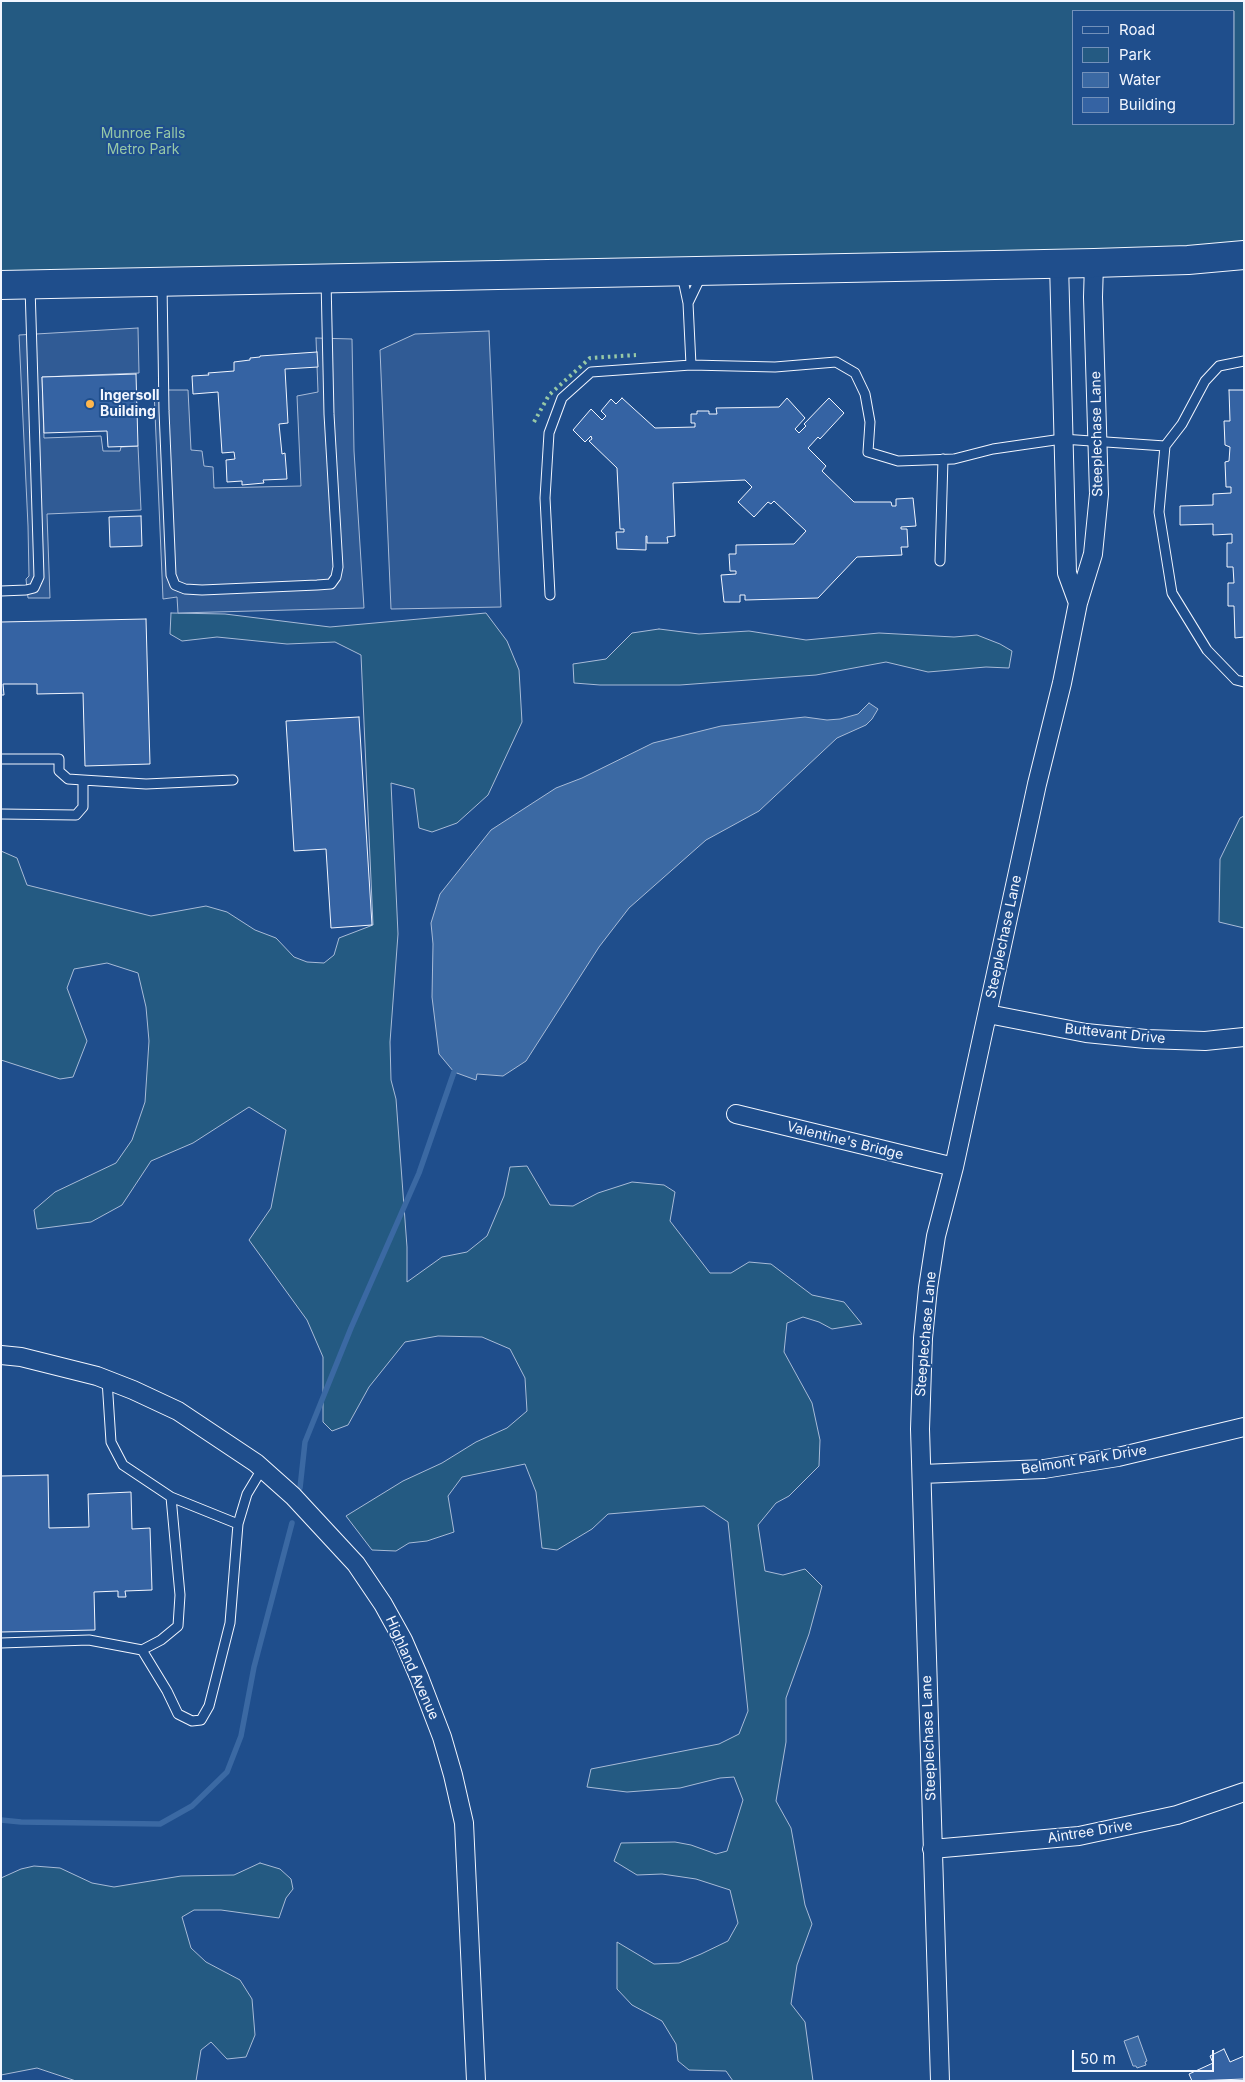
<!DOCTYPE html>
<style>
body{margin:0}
#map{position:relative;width:1245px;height:2082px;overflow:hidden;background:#1f4e8c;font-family:Inter,sans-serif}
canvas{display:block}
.frame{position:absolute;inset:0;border:2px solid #f2f6ff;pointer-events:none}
.legend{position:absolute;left:1072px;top:10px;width:162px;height:115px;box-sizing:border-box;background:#1f4e8c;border:1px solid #7391ba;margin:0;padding:6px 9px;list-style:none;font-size:15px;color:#f2f6ff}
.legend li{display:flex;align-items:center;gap:10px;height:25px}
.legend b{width:25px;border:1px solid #7391ba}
.scale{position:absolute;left:1072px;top:2050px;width:142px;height:22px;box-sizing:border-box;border:2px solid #f2f6ff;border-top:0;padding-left:6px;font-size:15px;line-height:18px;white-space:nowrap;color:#f2f6ff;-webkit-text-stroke:4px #1f4e8c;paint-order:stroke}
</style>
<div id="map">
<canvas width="1245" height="2082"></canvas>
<div class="frame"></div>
<ul class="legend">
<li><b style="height:6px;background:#1f4e8c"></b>Road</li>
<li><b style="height:14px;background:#245a82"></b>Park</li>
<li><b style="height:14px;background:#3b69a3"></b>Water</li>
<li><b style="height:14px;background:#3563a3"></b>Building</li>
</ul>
<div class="scale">50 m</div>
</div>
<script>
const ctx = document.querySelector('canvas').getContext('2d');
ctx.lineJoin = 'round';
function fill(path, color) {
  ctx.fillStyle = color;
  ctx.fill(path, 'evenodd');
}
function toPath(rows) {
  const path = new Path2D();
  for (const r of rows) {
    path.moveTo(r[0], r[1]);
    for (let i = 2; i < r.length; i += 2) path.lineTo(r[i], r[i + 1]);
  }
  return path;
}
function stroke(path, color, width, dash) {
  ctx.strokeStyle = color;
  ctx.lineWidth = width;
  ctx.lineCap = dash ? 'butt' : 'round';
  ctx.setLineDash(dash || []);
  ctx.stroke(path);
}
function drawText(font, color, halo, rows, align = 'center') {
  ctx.font = font + ' Inter,sans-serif';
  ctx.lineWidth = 4;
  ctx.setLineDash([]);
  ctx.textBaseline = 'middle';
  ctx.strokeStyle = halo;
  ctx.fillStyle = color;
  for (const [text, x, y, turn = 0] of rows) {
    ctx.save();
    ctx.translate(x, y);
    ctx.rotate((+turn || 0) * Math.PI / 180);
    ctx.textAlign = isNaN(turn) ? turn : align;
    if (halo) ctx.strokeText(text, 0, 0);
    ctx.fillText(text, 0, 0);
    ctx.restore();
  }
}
const green = toPath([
 [1,1,1244,1,1244,255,1,285,1,1],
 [1074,11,1234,11,1234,124,1074,124,1074,11],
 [171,613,225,614,330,627,486,613,507,641,519,670,522,722,488,795,457,823,432,832,419,828,414,789,391,783,398,934,390,1042,391,1080,396,1099,407,1247,407,1282,442,1257,467,1252,487,1236,504,1196,510,1167,527,1166,550,1205,573,1206,598,1193,632,1182,664,1185,675,1192,670,1221,710,1273,731,1273,749,1262,771,1264,812,1295,844,1302,862,1324,832,1329,819,1322,803,1317,787,1323,784,1352,812,1403,820,1440,819,1466,789,1496,776,1503,758,1525,765,1571,783,1575,805,1569,822,1586,809,1634,786,1698,786,1742,776,1801,791,1828,805,1905,812,1924,797,1965,791,2004,805,2022,813,2081,733,2081,726,2071,689,2070,678,2061,676,2044,662,2021,632,2005,617,1989,617,1942,654,1964,679,1963,701,1954,728,1941,738,1923,730,1890,696,1879,662,1874,637,1875,614,1861,621,1843,675,1842,691,1845,716,1854,727,1851,743,1800,734,1777,720,1778,680,1788,627,1792,587,1787,591,1769,719,1744,739,1734,748,1711,728,1522,704,1506,608,1514,592,1529,557,1550,542,1548,536,1492,525,1464,462,1477,448,1496,454,1532,427,1541,409,1543,396,1551,372,1550,346,1516,403,1481,442,1463,476,1442,507,1428,527,1411,525,1378,510,1349,482,1337,438,1336,405,1342,369,1387,348,1425,332,1431,323,1422,323,1357,307,1320,249,1240,271,1208,286,1130,249,1107,193,1143,151,1161,122,1205,91,1222,37,1229,34,1210,55,1192,116,1163,132,1140,145,1102,149,1041,146,1007,138,973,107,963,74,969,67,988,87,1041,73,1077,60,1079,1,1060,1,851,17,858,27,885,151,916,206,906,227,912,255,930,276,938,294,957,307,962,324,963,334,955,339,938,373,925,361,655,335,642,287,644,217,637,182,641,170,634,171,613],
 [659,629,699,634,749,631,806,640,879,633,954,637,977,635,1000,644,1012,651,1009,668,986,667,928,672,886,662,816,675,680,685,600,685,574,683,573,664,606,659,632,633,659,629],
 [1244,816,1244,928,1219,922,1220,859,1240,818,1244,816],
 [260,1863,280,1869,291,1879,293,1889,286,1898,279,1918,221,1910,194,1910,182,1917,191,1948,206,1962,240,1980,252,1999,255,2035,246,2057,227,2059,211,2042,201,2050,196,2081,76,2081,37,2068,1,2075,1,1878,21,1869,34,1866,60,1868,92,1883,114,1887,181,1876,234,1875,260,1863]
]);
fill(green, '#245a82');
stroke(green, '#a8bbd7', 1);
const parking = toPath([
 [138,328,139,373,42,377,44,438,101,436,103,451,120,451,121,447,138,446,141,510,47,514,50,598,28,598,26,579,29,576,28,526,19,335,138,328],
 [489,331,501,607,391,609,380,350,415,334,489,331],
 [316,338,352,339,354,451,364,608,178,613,177,597,163,599,154,390,188,390,191,450,202,451,204,466,213,467,214,488,301,486,297,396,318,392,316,338]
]);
fill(parking, '#305b95');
stroke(parking, '#a8bbd7', 1);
const water = toPath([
 [869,703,878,709,872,719,866,725,837,738,759,811,706,840,629,908,599,947,526,1061,503,1076,477,1074,476,1080,454,1072,439,1054,432,997,433,944,431,923,440,894,491,830,556,788,582,778,653,743,721,726,805,717,827,720,840,719,858,714,869,703],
 [1138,2036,1147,2061,1145,2062,1146,2065,1137,2068,1136,2066,1133,2066,1124,2041,1138,2036]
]);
fill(water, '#3b69a3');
stroke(water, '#a8bbd7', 1);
stroke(toPath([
 [300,1488,305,1442,351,1328,419,1173,454,1072],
 [1,1820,21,1822,160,1824,192,1806,227,1772,241,1736,254,1667,292,1523]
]), '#3b69a3', 5.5);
const building = toPath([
 [317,352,318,367,285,369,288,423,279,424,282,454,285,453,287,479,263,480,264,483,242,485,242,481,227,482,226,460,235,459,234,452,222,453,218,392,193,394,192,376,209,375,208,373,234,371,234,362,250,360,250,358,260,357,260,356,317,352],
 [136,374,138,446,108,447,107,431,44,433,42,377,136,374],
 [1229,390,1244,390,1244,637,1235,638,1234,606,1228,606,1228,583,1234,583,1233,567,1227,567,1227,543,1232,543,1232,534,1213,535,1213,524,1180,525,1180,506,1213,505,1213,494,1231,493,1231,487,1226,487,1225,462,1229,461,1230,447,1225,445,1224,421,1230,421,1229,390],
 [622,398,655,428,695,427,695,423,691,423,691,414,697,414,697,411,709,411,709,414,717,414,716,408,779,407,787,398,805,418,795,429,799,433,806,426,804,424,829,398,844,413,820,439,818,437,808,448,826,466,822,471,854,502,891,502,892,506,896,506,896,499,913,498,916,526,901,527,901,529,907,529,908,547,901,547,902,555,857,557,818,598,745,600,745,595,740,595,740,602,724,602,721,575,736,574,736,571,730,571,729,554,736,554,736,545,794,544,806,531,774,501,771,504,768,502,754,517,738,502,752,487,745,480,673,483,675,536,667,537,668,543,647,543,647,536,646,536,646,550,617,549,616,532,624,532,624,529,620,529,617,468,589,441,592,439,591,436,585,442,573,430,591,409,602,420,606,416,601,411,611,399,616,404,622,398],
 [141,516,142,546,110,547,109,517,141,516],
 [146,619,150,764,85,766,83,693,37,694,37,684,3,684,4,695,1,695,1,622,146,619],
 [359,717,372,925,331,928,326,849,294,851,286,721,359,717],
 [48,1475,49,1528,89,1527,88,1494,131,1492,132,1529,150,1528,152,1590,125,1591,126,1597,118,1597,118,1591,94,1592,95,1630,1,1632,1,1476,48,1475],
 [1224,2049,1230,2062,1244,2056,1244,2079,1192,2081,1189,2074,1213,2063,1210,2056,1224,2049]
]);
fill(building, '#3563a3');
stroke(building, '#f2f6ff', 1);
const service = toPath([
 [682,275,688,303,691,365,775,367,836,362,855,373,865,394,870,422,868,452,898,461,954,459,993,449,1062,439,1165,446,1159,512,1172,593,1207,650,1236,680,1244,682],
 [162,284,164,411,171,575,175,585,185,589,202,590,317,585,331,584,336,577,338,567,329,414,326,280],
 [688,303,702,274],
 [1165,446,1182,424,1205,381,1219,366,1244,361],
 [940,561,943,459],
 [1,591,26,590,34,588,39,577,30,287],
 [550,595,545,498,549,433,562,398,591,372,691,365],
 [1,759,59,759,59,771,68,779,83,780,146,784,233,780],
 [1,814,76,815,83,807,83,780],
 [171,1497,238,1524],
 [1,1643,89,1640,142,1650,161,1640,178,1626,180,1595,171,1497,123,1465,111,1442,107,1380],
 [142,1650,167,1691,178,1714,192,1721,201,1720,209,1706,230,1623,238,1524,247,1494,262,1469]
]);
const minor = toPath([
 [1059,263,1067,573,1078,603],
 [988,1014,1086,1033,1146,1039,1205,1041,1244,1037],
 [736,1114,954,1167],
 [1,1355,21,1357,97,1376,133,1390,178,1411,256,1463,293,1496,356,1564,383,1604,403,1640,419,1677,442,1737,453,1775,464,1823,476,2081],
 [922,1474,1044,1469,1118,1457,1244,1427],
 [932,1849,1079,1836,1177,1815,1244,1792],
 [940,2081,920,1429,923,1338,928,1288,936,1236,954,1167,1037,784,1062,683,1078,603,1093,554,1099,494,1093,297,1094,263]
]);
const primary = toPath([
 [1,285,1094,263,1188,260,1244,255]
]);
stroke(service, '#f2f6ff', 11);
stroke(minor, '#f2f6ff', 20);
stroke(primary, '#f2f6ff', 30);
stroke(service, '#1f4e8c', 9);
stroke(minor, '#1f4e8c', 18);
stroke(primary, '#1f4e8c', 28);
stroke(toPath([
 [534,422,549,395,590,358,636,355]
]), '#97c8a6', 4, [2.5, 4]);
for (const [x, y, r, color] of [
 [90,404,5,"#ffb74d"]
]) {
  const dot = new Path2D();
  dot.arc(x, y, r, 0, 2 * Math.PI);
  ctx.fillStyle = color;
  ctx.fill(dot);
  stroke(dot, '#1f4e8c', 2);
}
drawText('14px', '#97c8a6', '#1f4e8c', [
 ["Munroe Falls",143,134],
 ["Metro Park",143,150]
]);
drawText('bold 14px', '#f2f6ff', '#1f4e8c', [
 ["Ingersoll",100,396],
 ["Building",100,412]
], 'left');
drawText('14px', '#f2f6ff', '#1f4e8c', [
 ["Steeplechase Lane",1097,434,-91],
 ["Steeplechase Lane",1004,937,-78],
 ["Buttevant Drive",1115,1034,6],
 ["Valentine's Bridge",845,1141,14],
 ["Steeplechase Lane",926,1334,-85],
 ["Belmont Park Drive",1084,1460,-9],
 ["Highland Avenue",412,1668,66],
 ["Steeplechase Lane",929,1738,-92],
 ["Aintree Drive",1090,1832,-9]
]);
</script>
